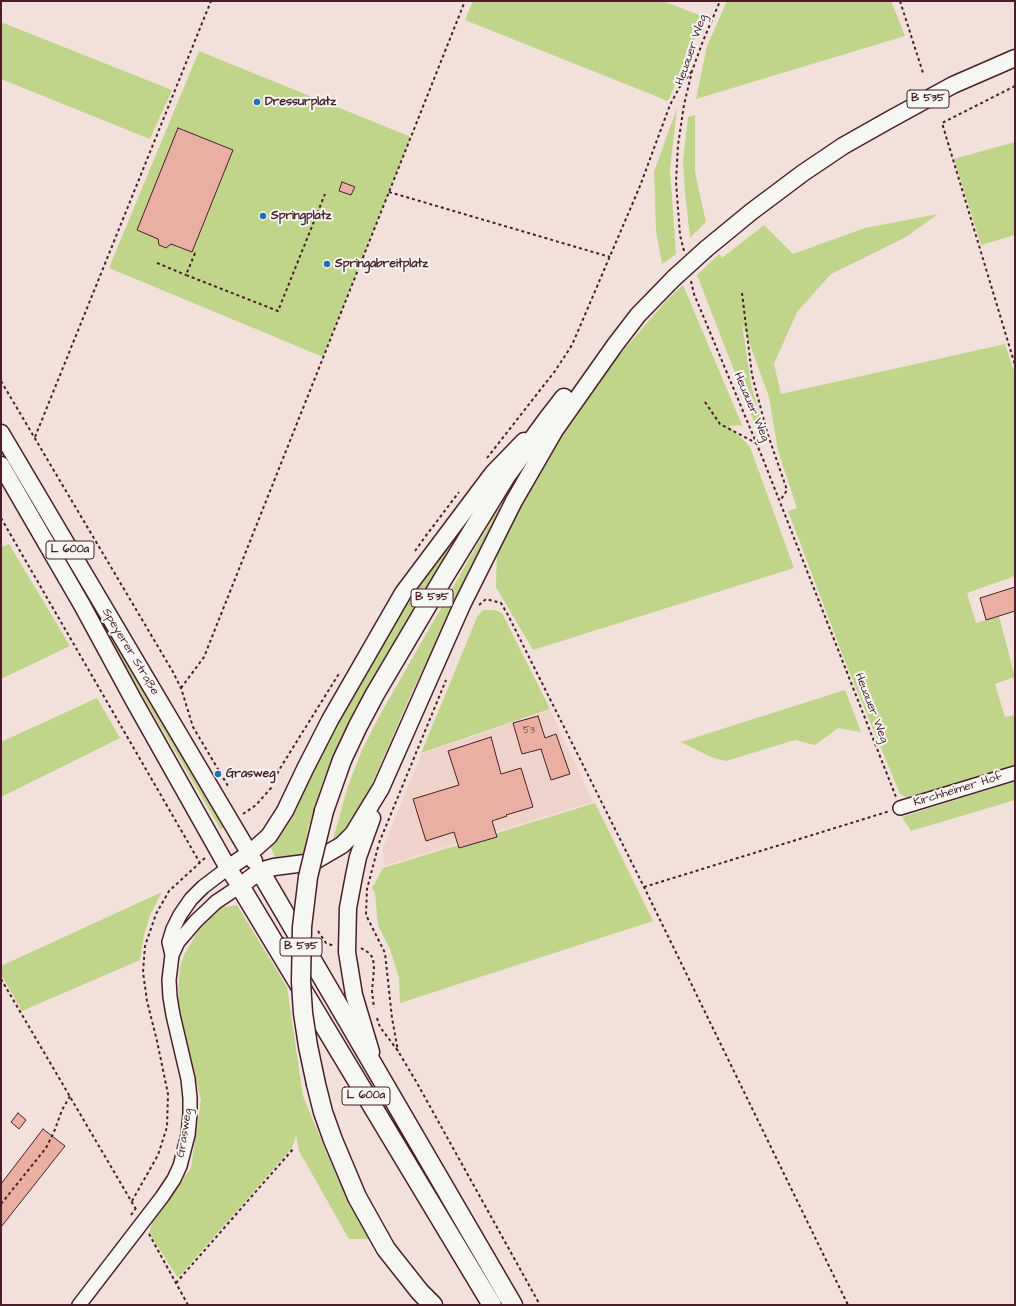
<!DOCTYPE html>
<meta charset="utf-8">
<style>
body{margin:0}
#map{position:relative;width:1016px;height:1306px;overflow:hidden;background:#f2e1da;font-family:"Architects Daughter",sans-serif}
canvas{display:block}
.frame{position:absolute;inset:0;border:2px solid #4a1f2b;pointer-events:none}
</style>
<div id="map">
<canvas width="1016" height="1306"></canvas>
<div class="frame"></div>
</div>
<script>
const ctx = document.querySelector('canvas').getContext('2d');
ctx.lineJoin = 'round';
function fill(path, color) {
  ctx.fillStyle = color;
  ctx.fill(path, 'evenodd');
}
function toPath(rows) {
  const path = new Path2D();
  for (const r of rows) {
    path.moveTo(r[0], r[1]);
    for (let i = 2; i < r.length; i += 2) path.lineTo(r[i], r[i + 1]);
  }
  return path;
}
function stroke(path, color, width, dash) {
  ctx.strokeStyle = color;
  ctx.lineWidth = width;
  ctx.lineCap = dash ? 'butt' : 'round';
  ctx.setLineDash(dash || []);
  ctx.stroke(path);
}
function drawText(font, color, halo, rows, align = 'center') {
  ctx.font = font + ' "Architects Daughter",sans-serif';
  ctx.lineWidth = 4;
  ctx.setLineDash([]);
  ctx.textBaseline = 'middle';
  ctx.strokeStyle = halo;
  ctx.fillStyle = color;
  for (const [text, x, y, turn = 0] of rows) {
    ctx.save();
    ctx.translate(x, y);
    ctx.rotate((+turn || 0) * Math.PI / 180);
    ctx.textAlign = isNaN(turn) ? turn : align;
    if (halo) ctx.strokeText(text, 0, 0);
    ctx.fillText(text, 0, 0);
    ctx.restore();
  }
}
fill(toPath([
 [550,710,593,802,384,866,383,848,421,754]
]), '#efd2ca');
fill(toPath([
 [473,1,663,1,704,17,668,101,465,20],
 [727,1,891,1,905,36,696,99,707,46],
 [1,22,172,90,150,139,1,79],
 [199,51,411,137,323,357,109,268],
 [677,108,670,169,676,254,662,264,656,231,654,172],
 [695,115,695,172,706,222,690,238,685,192,683,161,688,117],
 [1015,142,1015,235,981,245,954,159],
 [938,214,906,237,831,274,797,312,774,364,781,394,1005,344,1015,374,1015,576,967,593,976,623,999,616,1015,677,995,684,1005,717,1015,715,1015,768,911,800,900,794,846,664,788,511,797,508,778,451,769,397,742,323,751,385,765,434,758,432,697,275,719,254,722,258,764,225,793,254,865,228],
 [683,285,742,425,729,426,750,447,794,568,533,650,496,587,497,551,557,438,565,430,608,368,666,301],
 [1,444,225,825,221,830,1,454],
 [481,498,485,500,384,660,350,723,324,778,308,828,303,857,276,860,271,847,288,821,308,776,375,652,418,584],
 [499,507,502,508,412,692,360,811,348,831,332,843,348,786,362,750,381,713],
 [9,544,70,646,1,679,1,547],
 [483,610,495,610,502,613,550,709,421,753,446,693,477,617],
 [845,690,861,732,838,728,815,745,795,740,726,761,711,757,681,742],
 [97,698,120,738,1,797,1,742],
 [1015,781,1015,800,911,831,902,817],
 [595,803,653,921,400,1003,399,978,390,949,378,925,375,893,372,888,383,868],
 [162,892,151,913,144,935,140,960,22,1011,1,974,1,966],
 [237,905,287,987,303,1096,338,1180,370,1239,349,1239,299,1151,296,1135,292,1148,178,1278,149,1233,153,1220,191,1168,201,1100,186,1043,178,1000,179,979,180,967,184,955,200,928,220,908]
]), '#c0d48a');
const building = toPath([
 [178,128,233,150,192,252,171,244,166,248,159,245,158,239,137,230,178,128],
 [342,182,355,187,351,195,339,191,342,182],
 [1015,587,1015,611,986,620,980,598,1015,587],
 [538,716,545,738,556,734,570,774,551,780,541,749,522,754,513,723,538,716],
 [491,737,501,774,521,768,533,807,506,815,507,816,492,821,497,837,459,848,454,832,426,841,413,799,459,785,448,751,491,737],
 [18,1113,26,1120,19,1129,11,1122,18,1113],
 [43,1129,65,1146,1,1227,1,1184,43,1129]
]);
fill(building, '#e9afa3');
stroke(building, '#4a1f2b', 1);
const minor = toPath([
 [900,808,1015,773],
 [172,955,169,942,173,929,180,915,191,899,203,887,228,868],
 [79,1305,162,1197,174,1179,180,1166,188,1135,190,1114,190,1098,188,1079,173,1015,170,997,169,980,172,955,178,942,196,921,216,902,240,886]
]);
const major = toPath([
 [706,249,751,212,803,173,843,146,889,120,953,85,1015,58],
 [1,433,254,861],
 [1,465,82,605,134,701,228,868,240,886,260,871,274,867,313,862,342,845,353,834,381,788,462,605,514,501,555,430,615,345,638,315,674,278],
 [228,868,250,853,269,836,285,811,305,769,330,720,403,593,493,473,524,441],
 [371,1052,354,995,347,952,348,908,354,876,358,857,372,818]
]);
const highway = toPath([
 [324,811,342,760,358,726,375,694,444,577,506,476,547,420,564,398],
 [260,871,336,1001,513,1305],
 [240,886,492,1305],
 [316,1084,323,1112,333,1140,357,1197,386,1249,420,1292,433,1305]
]);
stroke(minor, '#4a1f2b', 16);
stroke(major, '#4a1f2b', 19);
stroke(highway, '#4a1f2b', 21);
stroke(toPath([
 [900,1,923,73],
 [1015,86,942,123,1015,365],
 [389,192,610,257],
 [684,251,680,235,676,182,678,145,684,105,692,71,703,41,720,1],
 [195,253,186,275,278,311,325,194],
 [157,263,186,275],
 [691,281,694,294,763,459,896,797],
 [742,293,752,375,767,432,787,490,780,501],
 [1,381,173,672,181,688,193,727,228,786],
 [705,402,720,424,756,443],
 [35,437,211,1],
 [487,458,555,371,572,345,640,186,670,105,679,88,692,71],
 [1,518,200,863],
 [415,551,425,537,459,492],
 [479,605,486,599,501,603,508,615,644,887,848,1305],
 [181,688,204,657,465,1],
 [243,814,256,805,271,788,279,770,340,672],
 [379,843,446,680],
 [378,847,367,889,366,915,385,953,392,1018,398,1051],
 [644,887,890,811],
 [318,931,326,943,334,946],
 [361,948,369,953,373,958,374,969,372,991,374,1008],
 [1,979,137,1211],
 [377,1018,380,1027,398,1051,417,1083,540,1305],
 [132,1201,158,1155,167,1127,168,1094,157,1041,147,1001,143,972,145,946,156,914,169,891,206,857],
 [1,1204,46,1148,54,1132,62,1110,70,1096],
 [131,1215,136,1208],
 [149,1234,188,1305],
 [176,1283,294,1148]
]), '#4a1f2b', 2, [3, 3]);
stroke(minor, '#f6f6f2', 13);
stroke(major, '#f6f6f2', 16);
stroke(highway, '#f6f6f2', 18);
const majorBridge = toPath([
 [674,278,706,249]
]);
const highwayBridge = toPath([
 [316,1084,308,1046,303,1013,301,982,302,927,308,877,324,811]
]);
stroke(majorBridge, '#4a1f2b', 19, []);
stroke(highwayBridge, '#4a1f2b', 21, []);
stroke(majorBridge, '#f6f6f2', 16);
stroke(highwayBridge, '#f6f6f2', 18);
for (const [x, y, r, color] of [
 [257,102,4,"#1f6fb2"],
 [263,216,4,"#1f6fb2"],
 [327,264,4,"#1f6fb2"],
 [218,774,4,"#1f6fb2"]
]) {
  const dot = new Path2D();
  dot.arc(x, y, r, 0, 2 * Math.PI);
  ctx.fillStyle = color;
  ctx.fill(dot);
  stroke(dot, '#f6f6f2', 1.5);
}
drawText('10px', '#724349', null, [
 ["53",529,731]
]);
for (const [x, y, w] of [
 [928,99,42],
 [70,550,48],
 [432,598,42],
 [301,947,42],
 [366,1096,48]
]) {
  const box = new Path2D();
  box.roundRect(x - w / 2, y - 9, w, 18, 3);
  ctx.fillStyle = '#f6f6f2';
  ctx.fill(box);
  stroke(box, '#4a1f2b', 1);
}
drawText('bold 11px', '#4a1f2b', null, [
 ["B 535",928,99],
 ["L 600a",70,550],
 ["B 535",432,598],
 ["B 535",301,947],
 ["L 600a",366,1096]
]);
drawText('12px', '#4a1f2b', '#f6f6f2', [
 ["Heuauer Weg",692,50,-71],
 ["Heuauer Weg",751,407,67],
 ["Speyerer Straße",130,652,59],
 ["Heuauer Weg",871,708,69],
 ["Kirchheimer Hof",958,790,-17],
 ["Grasweg",185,1133,-81]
]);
drawText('bold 12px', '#4a1f2b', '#f6f6f2', [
 ["Dressurplatz",265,102],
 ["Springplatz",271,216],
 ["Springabreitplatz",335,264],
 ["Grasweg",226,774]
], 'left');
</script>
